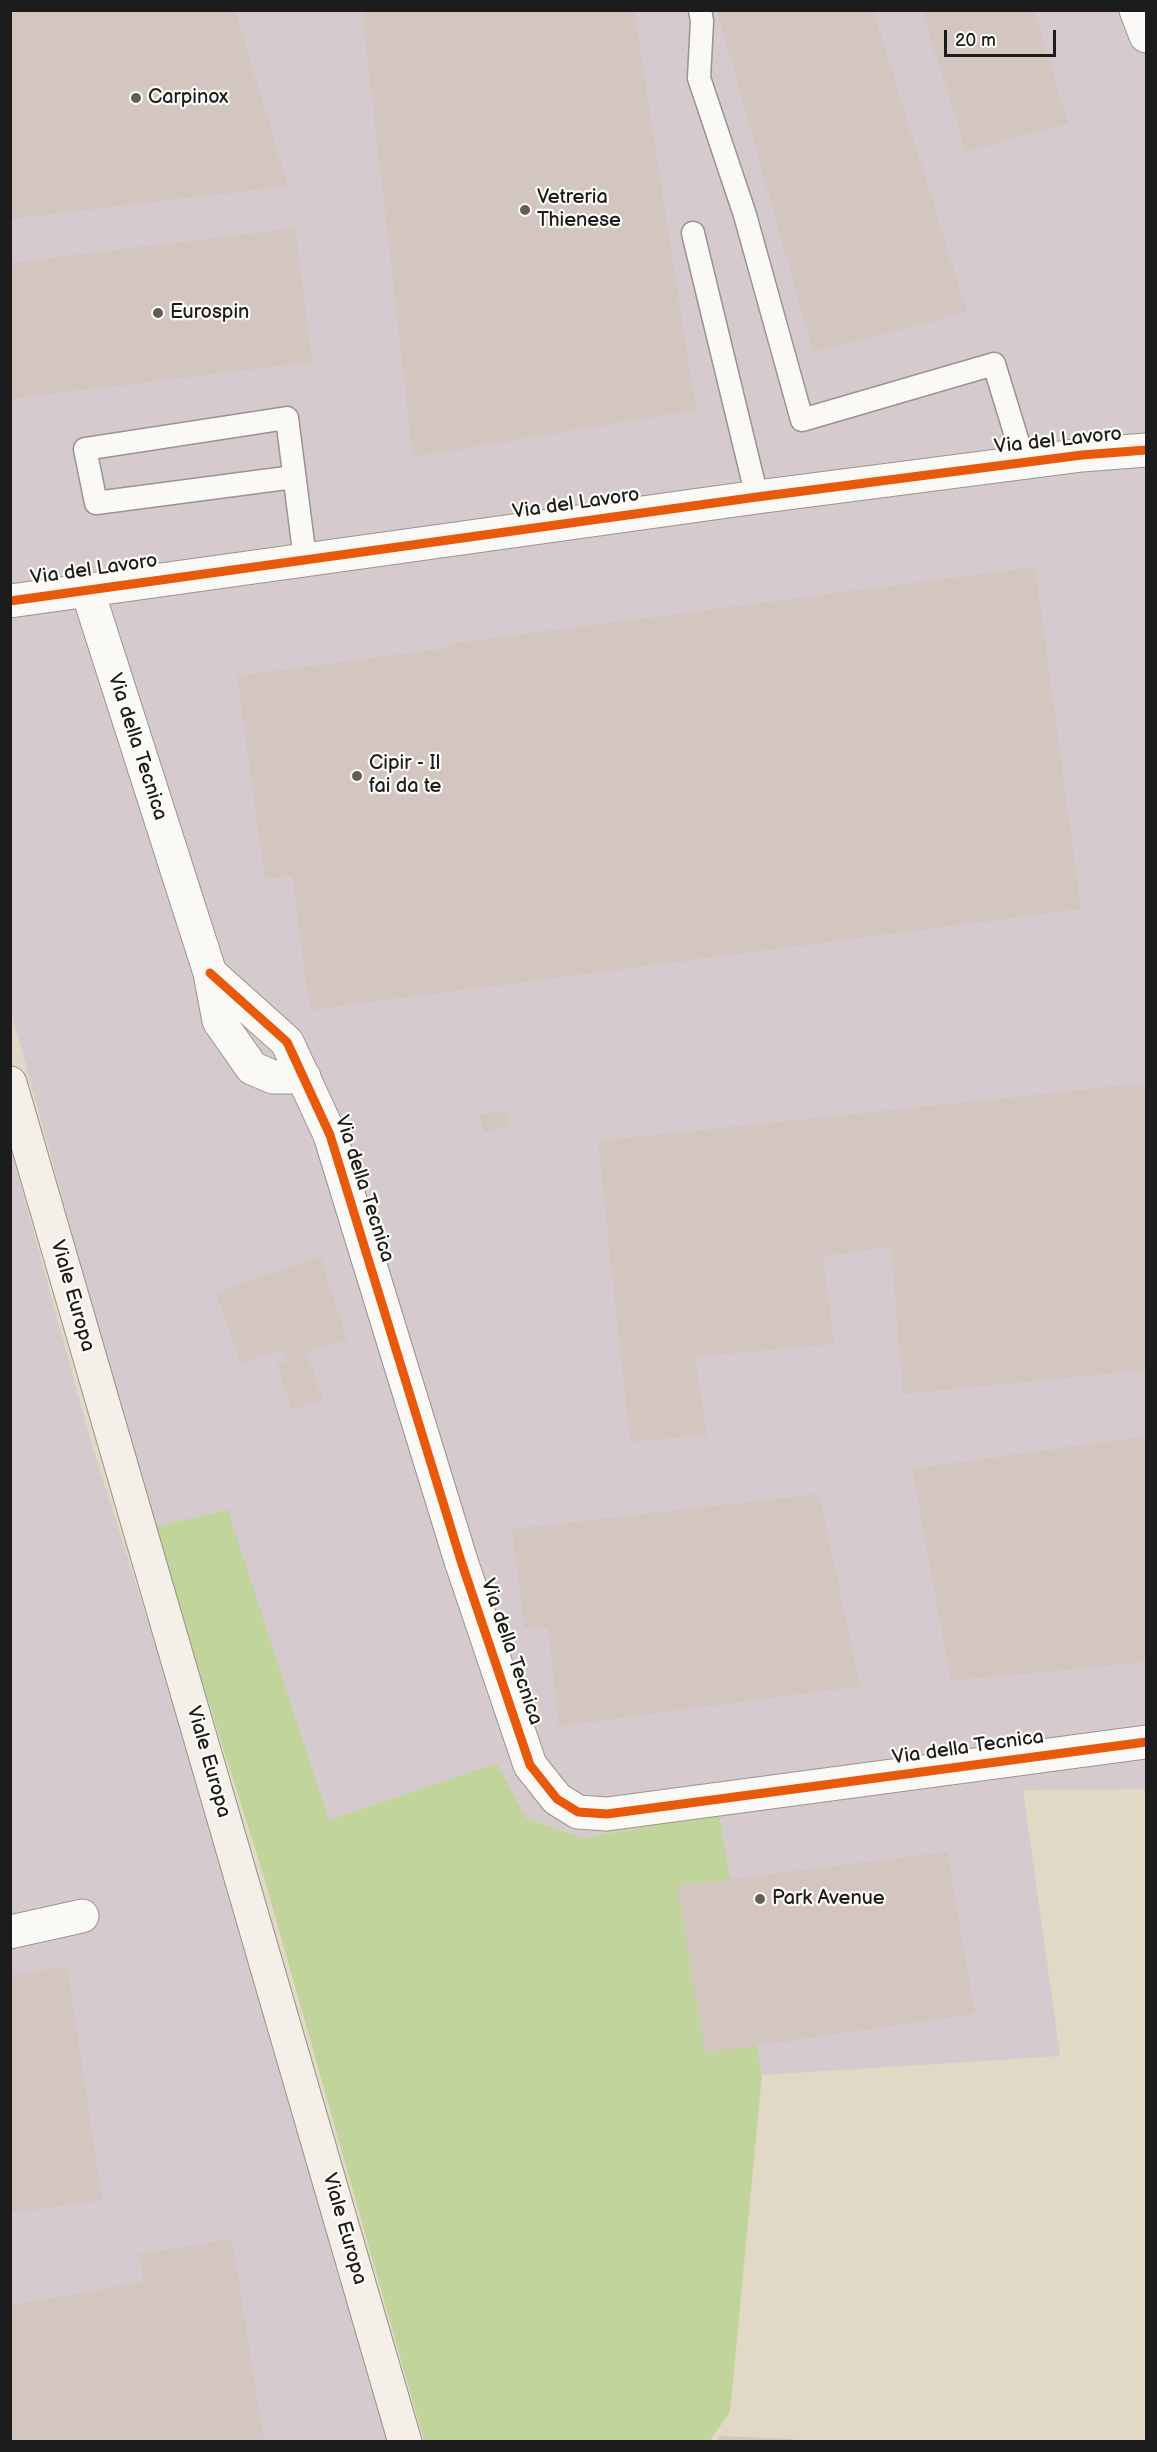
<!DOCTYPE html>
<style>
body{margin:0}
#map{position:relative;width:1157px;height:2452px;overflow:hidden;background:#e1d9c5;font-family:"Balsamiq Sans",sans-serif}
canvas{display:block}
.frame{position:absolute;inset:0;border:12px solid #1c1c1c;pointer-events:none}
.scale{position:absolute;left:944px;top:30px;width:112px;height:27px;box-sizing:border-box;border:3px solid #1c1c1c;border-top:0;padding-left:8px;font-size:18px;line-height:21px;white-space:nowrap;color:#1c1c1c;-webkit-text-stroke:4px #fdfcf7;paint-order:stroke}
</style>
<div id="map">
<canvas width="1157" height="2452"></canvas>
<div class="frame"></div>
<div class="scale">20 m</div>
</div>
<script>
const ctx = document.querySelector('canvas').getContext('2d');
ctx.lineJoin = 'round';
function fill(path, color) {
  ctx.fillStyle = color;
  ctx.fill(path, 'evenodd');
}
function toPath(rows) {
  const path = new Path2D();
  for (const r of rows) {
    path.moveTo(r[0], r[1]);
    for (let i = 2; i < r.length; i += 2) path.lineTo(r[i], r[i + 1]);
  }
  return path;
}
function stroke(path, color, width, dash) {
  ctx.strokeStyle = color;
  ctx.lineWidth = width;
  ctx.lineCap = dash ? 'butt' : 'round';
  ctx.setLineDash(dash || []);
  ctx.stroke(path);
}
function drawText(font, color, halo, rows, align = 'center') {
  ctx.font = font + ' "Balsamiq Sans",sans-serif';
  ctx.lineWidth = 4.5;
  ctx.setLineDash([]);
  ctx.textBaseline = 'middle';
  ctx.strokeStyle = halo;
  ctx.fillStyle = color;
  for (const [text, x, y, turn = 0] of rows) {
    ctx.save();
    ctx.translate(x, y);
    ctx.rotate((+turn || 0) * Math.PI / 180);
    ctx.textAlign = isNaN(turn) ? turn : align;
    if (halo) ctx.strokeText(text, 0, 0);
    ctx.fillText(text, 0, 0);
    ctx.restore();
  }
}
fill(toPath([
 [10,11,1146,11,1146,1789,1023,1790,1060,2056,762,2075,718,1806,687,1819,583,1838,526,1818,497,1763,329,1820,228,1511,153,1527,11,1011],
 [10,1145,91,1443,237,1900,389,2441,11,2441]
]), '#d5cacd');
fill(toPath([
 [228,1510,329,1820,497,1763,526,1818,583,1838,687,1819,718,1806,762,2075,730,2412,710,2441,424,2441,262,1870,153,1527]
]), '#c1d49c');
fill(toPath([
 [10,10,235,10,288,186,10,219],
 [362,10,634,10,696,410,413,457],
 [717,10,873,10,967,312,813,352],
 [922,10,1034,10,1068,124,966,151],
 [295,228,312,362,10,399,10,263],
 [1035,567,1081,909,310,1010,292,876,265,879,237,676,447,648,447,644],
 [1146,1083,1146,1370,903,1394,891,1246,823,1257,834,1344,695,1357,707,1435,630,1442,598,1141],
 [506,1111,509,1126,485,1132,479,1115],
 [320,1257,347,1339,307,1352,323,1400,292,1410,277,1364,286,1361,283,1349,240,1363,216,1292],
 [1146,1436,1146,1662,951,1681,912,1469],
 [819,1494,860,1686,559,1726,548,1629,524,1627,512,1529],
 [947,1852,975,2014,705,2053,677,1886],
 [67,1966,102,2200,10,2213,10,1975],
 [232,2239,264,2442,10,2442,10,2305,144,2282,139,2254],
 [719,2436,794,2439,793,2442,718,2442]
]), '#d3c6c1');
const service = toPath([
 [700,10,702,21,699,78,745,215,802,420,994,364,1024,462],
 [693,233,757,497],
 [294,477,96,503,85,449,287,418,305,559]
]);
const minor = toPath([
 [1136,10,1146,36],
 [87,589,210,973,219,1021,252,1068,273,1077,304,1077],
 [10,601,757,497,1082,455,1146,450],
 [210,973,287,1042,330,1135,461,1561,530,1765,557,1799,578,1812,607,1814,1146,1742],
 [10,1932,82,1916]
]);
const secondary = toPath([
 [10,1083,405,2442]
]);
stroke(service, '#9a958a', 25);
stroke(minor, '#9a958a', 35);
stroke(secondary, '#9a958a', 35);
stroke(service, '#faf9f6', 22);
stroke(minor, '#faf9f6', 33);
stroke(secondary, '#f4efe8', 33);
stroke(toPath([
 [10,601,757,497,1082,455,1146,450],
 [210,973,287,1042,330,1135,461,1561,530,1765,557,1799,578,1812,607,1814,1146,1742]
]), '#e8590c', 9);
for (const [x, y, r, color] of [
 [136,98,6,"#615e57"],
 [525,210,6,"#615e57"],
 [158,313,6,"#615e57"],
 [357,776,6,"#615e57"],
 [760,1899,6,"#615e57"]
]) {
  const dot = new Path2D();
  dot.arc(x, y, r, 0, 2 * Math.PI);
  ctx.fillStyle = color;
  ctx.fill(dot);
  stroke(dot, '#fdfcf7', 2);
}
drawText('20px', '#1c1c1c', '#fdfcf7', [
 ["Carpinox",148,98],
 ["Vetreria",537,198],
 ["Thienese",537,221],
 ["Eurospin",170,313],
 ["Cipir - Il",369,764],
 ["fai da te",369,787],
 ["Park Avenue",772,1899]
], 'left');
drawText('20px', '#1c1c1c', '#fdfcf7', [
 ["Via del Lavoro",1058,441,-6],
 ["Via del Lavoro",576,504,-8],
 ["Via del Lavoro",94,570,-8],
 ["Via della Tecnica",137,747,72],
 ["Via della Tecnica",364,1189,72],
 ["Viale Europa",72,1296,74],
 ["Via della Tecnica",511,1652,71],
 ["Via della Tecnica",968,1748,-8],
 ["Viale Europa",208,1762,74],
 ["Viale Europa",344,2229,74]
]);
</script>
